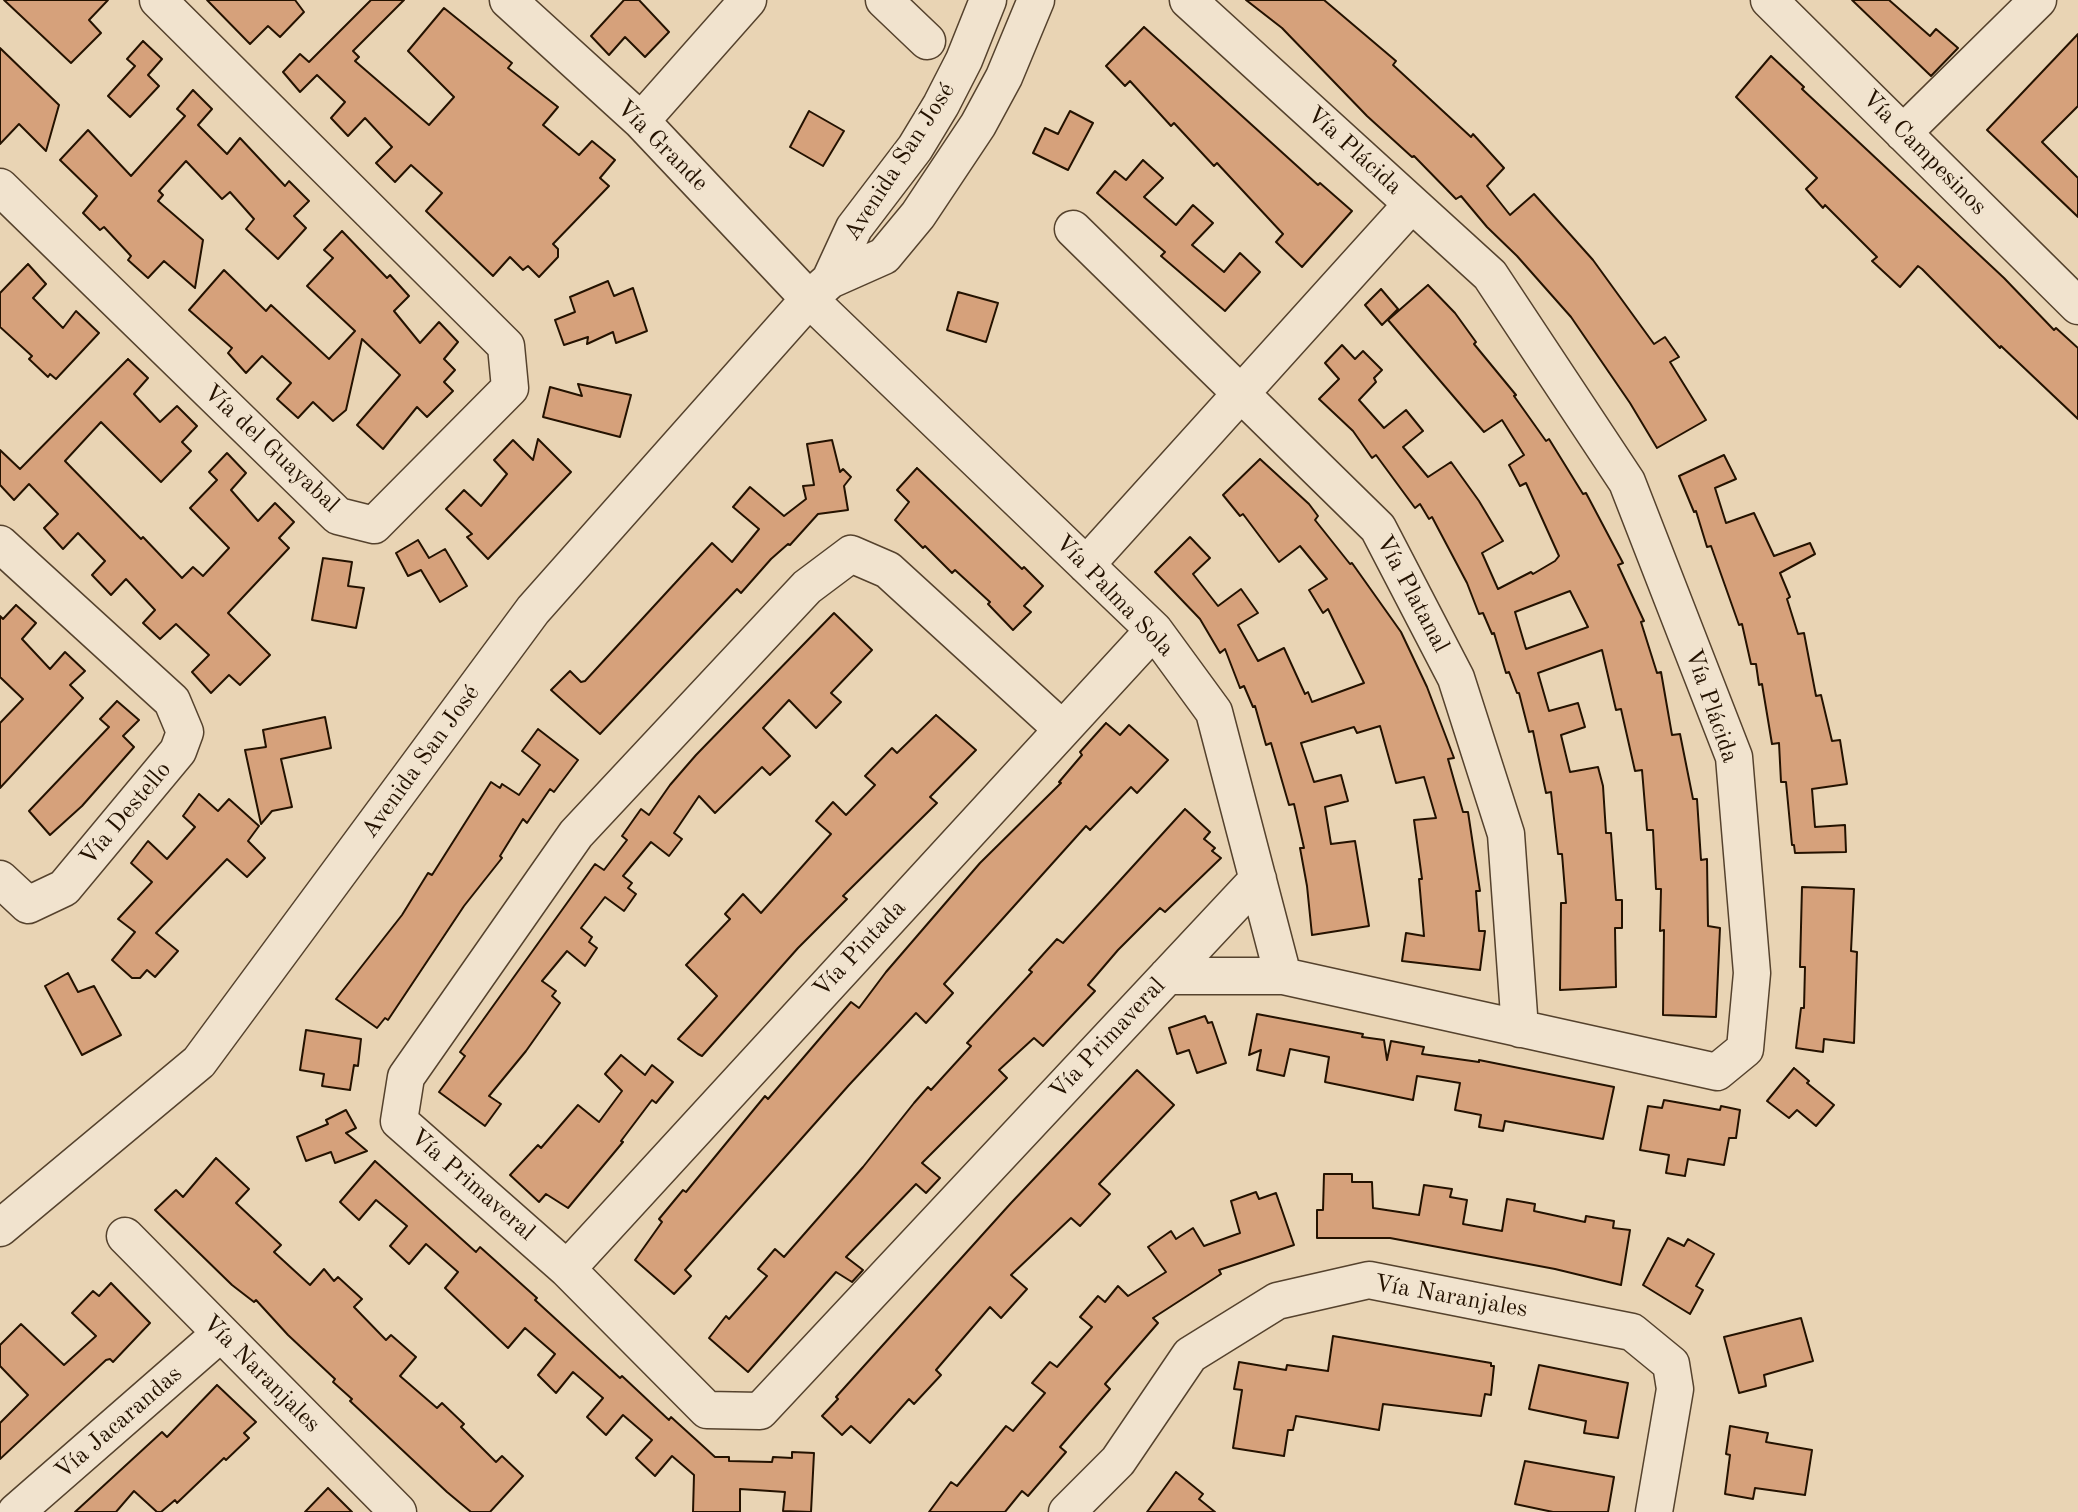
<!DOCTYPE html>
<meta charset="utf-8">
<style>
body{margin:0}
canvas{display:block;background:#e9d4b4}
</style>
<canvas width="2078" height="1512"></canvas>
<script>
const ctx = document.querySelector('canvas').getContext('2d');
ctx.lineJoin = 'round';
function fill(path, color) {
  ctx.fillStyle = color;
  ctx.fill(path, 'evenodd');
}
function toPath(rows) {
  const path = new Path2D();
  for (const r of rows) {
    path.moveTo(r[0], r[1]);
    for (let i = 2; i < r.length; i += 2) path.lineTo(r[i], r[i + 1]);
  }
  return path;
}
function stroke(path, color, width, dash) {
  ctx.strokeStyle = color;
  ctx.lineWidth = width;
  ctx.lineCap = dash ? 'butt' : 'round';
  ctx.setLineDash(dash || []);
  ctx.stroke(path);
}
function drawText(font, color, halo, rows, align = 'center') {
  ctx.font = font + ' "Old Standard TT",serif';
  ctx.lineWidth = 6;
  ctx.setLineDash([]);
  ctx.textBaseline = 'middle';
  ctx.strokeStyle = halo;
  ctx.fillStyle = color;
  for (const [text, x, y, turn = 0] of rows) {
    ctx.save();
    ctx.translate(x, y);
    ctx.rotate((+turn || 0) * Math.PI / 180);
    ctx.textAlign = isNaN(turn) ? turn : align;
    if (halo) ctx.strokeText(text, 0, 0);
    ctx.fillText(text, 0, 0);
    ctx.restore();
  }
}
const building = toPath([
 [4,0,108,0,89,20,101,33,71,63,4,0],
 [207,0,295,0,304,12,280,37,268,26,250,44,207,0],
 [371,0,404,0,353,51,359,57,355,61,429,125,454,97,408,51,444,8,512,63,508,68,558,107,543,125,579,155,592,141,615,160,600,178,609,186,553,244,558,249,558,257,539,277,528,266,523,270,510,257,493,276,426,211,442,193,411,165,395,182,376,163,392,147,365,118,348,136,331,118,345,102,317,75,300,92,283,72,300,54,309,62,371,0],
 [624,0,639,0,669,32,645,57,625,37,609,55,591,36,624,0],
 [1246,0,1324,0,1396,61,1393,65,1471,137,1473,134,1504,168,1487,186,1510,215,1534,194,1593,260,1654,344,1665,337,1679,357,1670,362,1706,420,1657,448,1630,403,1571,317,1517,256,1487,227,1461,196,1456,199,1414,156,1412,157,1367,116,1282,28,1246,0],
 [1852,0,1889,0,1930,36,1936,29,1958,48,1931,76,1852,0],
 [1144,27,1318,185,1320,183,1352,211,1302,267,1276,242,1283,234,1217,163,1214,166,1174,123,1171,126,1130,81,1125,86,1106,66,1144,27],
 [2078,34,2078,106,2042,142,2078,178,2078,217,1987,130,2078,34],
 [143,41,162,59,148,75,159,86,130,117,108,96,135,66,127,59,143,41],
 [0,48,59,105,46,151,19,124,0,144,0,48],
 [1771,56,1804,87,1802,89,2004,278,2054,330,2056,328,2078,348,2078,419,2001,346,2000,348,1922,269,1918,266,1900,287,1872,261,1877,257,1825,205,1823,208,1806,189,1817,178,1736,97,1771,56],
 [193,90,212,109,198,125,227,154,240,138,285,186,289,181,309,201,294,216,306,228,278,259,246,229,254,219,230,192,222,199,186,161,159,191,163,195,158,201,203,240,195,288,164,261,148,278,128,260,131,256,104,227,100,230,83,213,97,196,60,160,88,130,131,176,185,116,177,109,193,90],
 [809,111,844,131,823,166,790,147,809,111],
 [1070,111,1093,123,1068,170,1033,153,1045,128,1058,134,1070,111],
 [1143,160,1163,178,1144,197,1176,225,1193,205,1213,223,1192,245,1224,272,1240,253,1260,272,1225,311,1161,256,1165,252,1097,193,1115,171,1126,180,1143,160],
 [342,231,387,278,390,275,409,296,394,311,420,343,439,322,458,342,444,359,455,370,444,382,453,391,427,417,417,407,383,449,357,425,400,375,362,339,346,410,333,421,313,402,298,418,277,399,291,383,262,356,246,373,228,353,232,348,189,310,224,270,266,311,271,305,329,359,355,331,307,286,333,258,324,250,342,231],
 [28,264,46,284,33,298,63,328,76,311,99,333,56,379,50,374,48,377,29,359,32,356,0,327,0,293,28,264],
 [608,281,614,296,633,288,647,331,616,343,613,332,587,344,588,337,564,345,555,320,575,312,570,297,608,281],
 [1428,285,1455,313,1476,342,1474,344,1516,395,1514,396,1546,441,1549,439,1583,494,1586,493,1623,563,1618,565,1644,621,1641,622,1657,673,1661,672,1672,735,1680,734,1693,799,1697,799,1701,860,1707,859,1708,926,1720,928,1716,1017,1663,1015,1664,930,1660,931,1661,889,1656,889,1653,830,1647,830,1642,770,1635,771,1621,709,1616,710,1602,650,1538,673,1549,711,1578,703,1585,727,1561,735,1570,772,1598,767,1603,786,1606,833,1611,833,1616,900,1622,900,1622,928,1615,928,1616,987,1560,990,1561,903,1566,903,1562,854,1558,854,1551,792,1546,793,1533,731,1529,732,1519,693,1517,693,1509,672,1506,673,1494,633,1492,634,1483,613,1479,614,1467,583,1432,517,1429,519,1420,504,1415,508,1376,455,1372,458,1353,431,1319,399,1339,379,1325,363,1342,345,1355,359,1363,351,1382,370,1374,378,1376,382,1359,400,1384,428,1406,410,1423,431,1403,447,1428,477,1451,462,1479,501,1503,541,1482,553,1498,589,1531,572,1533,574,1555,561,1559,556,1526,483,1520,486,1509,465,1524,455,1502,420,1484,432,1388,320,1428,285],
 [1570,591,1588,627,1526,649,1515,612,1570,591],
 [1381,289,1398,309,1382,325,1365,305,1381,289],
 [958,292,998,303,986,342,947,330,958,292],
 [128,359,148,378,134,394,160,422,177,406,197,426,182,442,191,451,161,482,101,422,65,461,141,539,143,537,182,578,193,567,203,576,229,548,190,508,217,480,209,472,227,453,246,473,231,490,258,521,275,503,294,522,279,538,289,548,228,613,270,655,240,685,229,675,211,693,192,672,209,655,176,624,160,639,143,623,155,610,126,579,111,595,92,575,105,561,78,533,63,549,44,528,58,514,29,484,14,500,0,485,0,450,20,469,128,359],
 [578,384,631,395,620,437,543,417,550,387,582,396,578,384],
 [538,439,571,472,488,559,467,537,472,534,446,509,464,490,481,506,507,474,494,460,513,440,533,460,538,439],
 [832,440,840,472,843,469,851,477,844,486,848,510,818,514,790,545,788,544,771,559,741,593,737,589,600,734,551,690,570,671,581,682,585,681,712,543,732,562,759,529,733,507,750,487,784,516,806,499,803,486,814,485,807,444,832,440],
 [1724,455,1736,479,1715,488,1726,523,1754,513,1774,556,1810,543,1815,554,1780,573,1790,597,1787,599,1798,634,1804,633,1816,696,1821,695,1832,741,1840,740,1847,784,1812,789,1815,827,1845,825,1846,852,1795,853,1794,845,1792,845,1786,782,1781,782,1779,743,1772,744,1762,684,1759,685,1756,664,1751,664,1742,624,1739,625,1711,546,1707,547,1696,511,1694,512,1679,476,1724,455],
 [1260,459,1309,504,1318,516,1315,520,1350,564,1352,563,1401,632,1427,687,1454,758,1448,759,1463,812,1468,812,1480,891,1476,891,1479,931,1485,931,1480,970,1402,961,1406,933,1424,936,1419,879,1422,879,1414,820,1436,818,1424,777,1396,783,1380,726,1357,733,1354,727,1301,743,1314,782,1341,775,1348,801,1325,807,1331,844,1355,841,1369,926,1312,935,1307,886,1300,848,1304,848,1294,804,1289,805,1271,743,1266,745,1255,706,1253,707,1244,686,1240,688,1225,649,1220,653,1200,619,1155,572,1190,537,1210,558,1193,574,1218,606,1241,589,1258,613,1238,625,1258,661,1284,648,1305,694,1308,692,1312,702,1364,683,1328,609,1323,613,1309,590,1327,579,1300,546,1279,562,1243,514,1240,516,1223,495,1260,459],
 [917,468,1022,569,1024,567,1043,586,1024,606,1031,612,1013,630,988,604,990,602,955,570,952,573,925,546,923,548,895,520,909,502,897,490,917,468],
 [418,540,429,558,445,549,467,586,440,602,421,570,408,576,396,553,418,540],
 [323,558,352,562,348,586,364,588,356,628,312,620,323,558],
 [16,605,36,623,22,639,50,669,65,652,85,671,70,685,83,698,0,788,0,723,23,699,0,677,0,616,3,619,16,605],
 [834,613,872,650,831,693,841,702,816,728,789,700,763,728,790,756,770,775,762,767,715,813,699,796,674,833,682,839,669,856,651,842,623,876,632,883,628,888,636,894,624,911,605,897,581,928,592,937,589,942,597,948,585,966,567,951,542,981,556,991,552,996,560,1003,526,1051,489,1096,501,1104,485,1126,439,1092,465,1056,460,1052,595,864,604,870,627,840,622,836,641,809,649,815,670,785,696,755,834,613],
 [117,701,139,720,123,736,134,747,82,806,50,835,29,811,109,727,100,719,117,701],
 [936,715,976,750,930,797,937,803,843,896,847,899,798,948,702,1056,698,1054,678,1039,717,996,686,965,730,919,725,914,743,894,761,913,831,834,816,821,833,802,846,815,875,785,865,776,892,748,897,753,936,715],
 [325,717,331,748,281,759,292,807,272,811,261,824,245,750,266,747,263,730,325,717],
 [1106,723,1120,735,1129,725,1168,760,1137,793,1131,787,1090,830,1086,826,944,984,953,993,926,1023,916,1013,849,1085,685,1270,691,1276,674,1294,635,1260,662,1222,659,1219,683,1190,686,1192,765,1096,768,1099,851,1002,859,1008,886,972,980,863,1061,783,1059,782,1082,755,1080,752,1106,723],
 [538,729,578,760,554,792,550,789,527,823,523,819,500,856,502,858,464,906,388,1020,385,1018,377,1028,336,999,402,915,428,873,432,875,491,782,500,788,502,784,519,795,540,765,522,751,538,729],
 [199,794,218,811,229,799,259,826,248,841,265,858,247,877,227,859,156,933,178,951,155,977,147,970,140,978,132,978,112,960,135,932,118,919,152,882,131,863,148,841,167,859,195,827,183,816,199,794],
 [1185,809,1210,832,1204,839,1215,848,1212,851,1221,858,1165,912,1160,908,1118,950,1088,985,1095,991,1043,1046,1034,1038,999,1070,1007,1078,922,1163,940,1178,926,1193,916,1184,846,1257,863,1270,852,1282,836,1272,748,1372,709,1338,726,1316,729,1319,767,1276,758,1269,775,1249,784,1257,863,1167,914,1103,928,1087,931,1090,971,1046,967,1043,1032,972,1029,970,1057,939,1063,943,1185,809],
 [1802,887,1854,889,1851,951,1857,952,1854,1043,1824,1039,1823,1052,1796,1048,1801,1008,1804,1008,1805,967,1800,967,1802,887],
 [68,973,78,992,94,986,121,1035,82,1055,45,986,68,973],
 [1257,1014,1363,1034,1362,1037,1384,1040,1387,1060,1391,1041,1424,1047,1422,1054,1479,1062,1479,1060,1614,1087,1603,1139,1505,1121,1503,1131,1479,1127,1481,1115,1455,1110,1460,1083,1417,1076,1413,1100,1325,1082,1329,1057,1290,1049,1284,1076,1257,1070,1261,1050,1249,1055,1257,1014],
 [1205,1016,1208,1023,1212,1022,1226,1063,1197,1073,1189,1050,1177,1054,1169,1028,1205,1016],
 [306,1030,361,1039,358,1066,354,1065,350,1090,322,1086,324,1074,300,1070,306,1030],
 [621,1055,645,1075,652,1065,673,1082,656,1103,652,1100,621,1141,623,1142,568,1208,546,1194,539,1202,510,1175,538,1145,541,1148,578,1105,599,1122,622,1091,605,1074,621,1055],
 [1794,1068,1809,1081,1807,1083,1834,1105,1816,1126,1797,1110,1789,1118,1767,1101,1794,1068],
 [1137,1070,1174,1105,1099,1184,1110,1194,1080,1226,1071,1218,1011,1275,1027,1289,1001,1318,990,1307,936,1370,941,1375,914,1404,909,1399,870,1443,851,1426,842,1435,822,1416,838,1399,836,1397,1011,1203,1137,1070],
 [1664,1100,1720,1110,1721,1106,1740,1110,1736,1138,1729,1138,1724,1165,1688,1159,1685,1176,1666,1173,1669,1155,1640,1150,1648,1106,1662,1108,1664,1100],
 [346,1110,356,1128,346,1133,367,1151,335,1163,331,1152,306,1161,297,1137,328,1124,326,1120,346,1110],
 [216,1158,249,1189,236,1203,281,1245,274,1252,310,1285,324,1269,334,1281,338,1277,362,1299,354,1307,386,1340,391,1335,416,1357,400,1376,437,1408,442,1403,464,1424,461,1427,496,1462,502,1456,523,1476,490,1512,471,1512,447,1492,350,1401,352,1399,333,1382,335,1379,288,1335,256,1300,254,1302,232,1285,155,1210,176,1190,183,1197,216,1158],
 [375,1161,476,1252,480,1247,537,1298,535,1300,620,1378,622,1376,669,1420,671,1417,715,1457,729,1457,729,1461,772,1462,773,1457,792,1458,792,1452,814,1453,811,1512,783,1511,785,1492,740,1489,740,1512,693,1512,694,1475,672,1456,655,1476,636,1458,652,1440,623,1415,606,1435,587,1417,603,1398,573,1372,556,1393,538,1375,555,1354,525,1328,508,1348,445,1288,458,1272,426,1244,409,1264,390,1246,407,1226,376,1200,359,1220,340,1202,375,1161],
 [1324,1174,1352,1174,1352,1182,1372,1182,1373,1208,1419,1215,1424,1185,1452,1189,1450,1197,1467,1200,1463,1224,1502,1231,1507,1199,1535,1204,1534,1211,1585,1222,1586,1216,1614,1221,1613,1228,1630,1230,1621,1285,1555,1269,1390,1238,1317,1238,1317,1210,1323,1210,1324,1174],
 [1256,1192,1259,1199,1276,1193,1294,1245,1219,1270,1221,1274,1153,1318,1158,1323,1105,1384,1110,1389,1060,1447,1066,1452,1028,1496,1022,1491,1005,1512,929,1512,951,1482,957,1486,1006,1426,1013,1431,1045,1393,1032,1383,1050,1362,1057,1367,1092,1327,1080,1317,1098,1296,1105,1302,1118,1286,1128,1296,1166,1272,1148,1247,1171,1231,1176,1239,1193,1228,1204,1246,1240,1233,1231,1201,1256,1192],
 [1668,1238,1684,1246,1688,1239,1714,1254,1696,1286,1703,1290,1690,1314,1643,1285,1668,1238],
 [111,1283,150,1323,113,1362,110,1359,106,1360,0,1459,0,1423,28,1395,0,1366,0,1345,21,1324,64,1365,96,1336,72,1313,93,1291,99,1296,111,1283],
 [1801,1318,1813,1361,1764,1375,1766,1386,1739,1393,1724,1337,1801,1318],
 [1333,1336,1491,1363,1491,1366,1494,1366,1491,1395,1485,1394,1481,1416,1383,1404,1379,1430,1296,1416,1293,1430,1288,1430,1284,1456,1233,1448,1242,1390,1234,1389,1239,1362,1286,1370,1287,1365,1328,1371,1333,1336],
 [1539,1365,1628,1383,1618,1438,1584,1433,1586,1421,1529,1409,1539,1365],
 [217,1385,256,1422,244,1433,249,1438,226,1460,224,1458,177,1503,175,1500,161,1512,157,1512,134,1491,116,1512,75,1512,162,1432,167,1437,217,1385],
 [1730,1426,1768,1433,1766,1442,1812,1450,1805,1495,1755,1488,1753,1499,1725,1494,1730,1455,1726,1454,1730,1426],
 [1525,1461,1614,1477,1608,1512,1553,1512,1515,1504,1525,1461],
 [1176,1472,1203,1494,1199,1499,1215,1512,1147,1512,1176,1472],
 [328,1488,352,1512,305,1512,328,1488]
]);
fill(building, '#d6a17b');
stroke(building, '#241200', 2);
const minor = toPath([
 [508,0,641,121,809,299,1154,630,1214,712,1283,976],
 [884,0,927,41],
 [1769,0,2078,306],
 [641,121,748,0],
 [1903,133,2038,0],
 [0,187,338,516,374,525,510,388,506,346,158,0],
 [1073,229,1378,528,1456,678,1506,834,1520,1029],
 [830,280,854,228,915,148,941,105,964,60,988,0],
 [0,544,172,701,185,732,178,751,64,888,28,905,0,879],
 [1086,565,1412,204],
 [1062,729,888,570,851,554,807,587,576,834,406,1077,399,1121,567,1269,707,1410,760,1411,1258,879],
 [1167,976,1283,976,1717,1072,1745,1049,1752,973,1734,757,1627,482,1490,275,1188,0],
 [0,1228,199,1062,533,610,809,299,830,280,884,256,918,215,978,125,1004,77,1036,0],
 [125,1236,398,1512],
 [567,1269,1154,630],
 [16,1512,221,1333],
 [1067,1512,1118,1461,1190,1355,1277,1301,1369,1280,1632,1332,1671,1364,1675,1389,1654,1512]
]);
stroke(minor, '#55422d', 39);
stroke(minor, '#f1e3ce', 36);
drawText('24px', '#241200', '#f1e3ce', [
 ["Vía Grande",662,146,45],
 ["Vía Plácida",1354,151,42],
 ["Vía Campesinos",1924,153,45],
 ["Avenida San José",900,162,-57],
 ["Vía del Guayabal",271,449,43],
 ["Vía Platanal",1412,594,62],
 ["Vía Palma Sola",1114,596,46],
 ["Vía Plácida",1711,706,71],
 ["Avenida San José",421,762,-54],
 ["Vía Destello",126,814,-50],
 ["Vía Pintada",860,949,-47],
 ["Vía Primaveral",1108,1039,-47],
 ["Vía Primaveral",472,1185,41],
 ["Vía Naranjales",1451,1297,10],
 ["Vía Naranjales",261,1374,45],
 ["Vía Jacarandas",119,1423,-41]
]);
</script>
